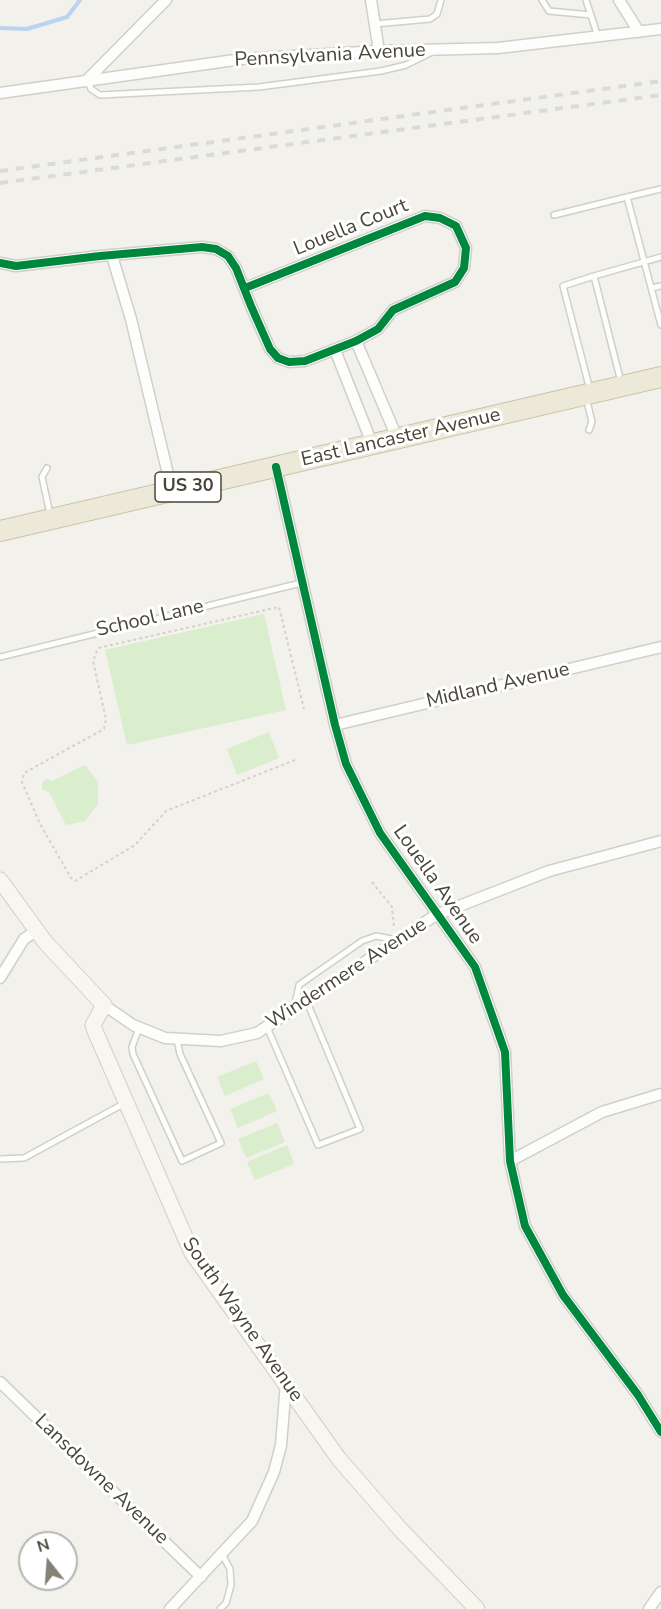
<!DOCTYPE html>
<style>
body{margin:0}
#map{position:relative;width:661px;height:1609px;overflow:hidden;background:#f2f1ec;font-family:"Nunito Sans",sans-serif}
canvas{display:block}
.north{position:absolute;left:18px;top:1531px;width:60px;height:60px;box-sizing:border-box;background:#fff;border:2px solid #b6b5af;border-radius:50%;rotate:343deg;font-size:16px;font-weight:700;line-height:24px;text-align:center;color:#494537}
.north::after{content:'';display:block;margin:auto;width:21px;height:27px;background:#848176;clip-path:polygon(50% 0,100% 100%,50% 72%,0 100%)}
</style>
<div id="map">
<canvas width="661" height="1609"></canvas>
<div class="north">N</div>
</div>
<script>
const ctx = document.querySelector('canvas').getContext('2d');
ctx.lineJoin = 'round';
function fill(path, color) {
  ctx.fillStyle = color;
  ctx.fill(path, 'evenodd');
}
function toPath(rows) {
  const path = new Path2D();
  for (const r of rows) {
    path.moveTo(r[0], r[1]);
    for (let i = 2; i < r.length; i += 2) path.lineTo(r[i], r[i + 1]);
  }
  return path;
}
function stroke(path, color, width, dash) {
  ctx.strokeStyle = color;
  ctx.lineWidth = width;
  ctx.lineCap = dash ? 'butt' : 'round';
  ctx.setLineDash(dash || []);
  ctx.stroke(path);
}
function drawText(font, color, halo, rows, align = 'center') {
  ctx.font = font + ' "Nunito Sans",sans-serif';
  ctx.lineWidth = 6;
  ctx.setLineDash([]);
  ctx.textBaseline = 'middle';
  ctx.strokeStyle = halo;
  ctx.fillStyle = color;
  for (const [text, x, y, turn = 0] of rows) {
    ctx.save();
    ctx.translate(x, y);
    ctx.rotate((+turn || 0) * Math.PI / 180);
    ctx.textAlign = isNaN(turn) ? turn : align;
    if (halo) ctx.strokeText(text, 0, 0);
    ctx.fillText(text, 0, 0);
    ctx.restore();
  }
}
fill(toPath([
 [264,614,286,710,127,745,105,650],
 [269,732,279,758,237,775,227,749],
 [85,765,98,782,98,804,85,821,66,825,49,792,42,789,42,783,46,779,52,781],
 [256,1061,264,1079,225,1096,217,1077],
 [269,1093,277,1111,238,1128,230,1109],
 [277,1123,285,1142,246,1158,238,1139],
 [287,1145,294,1164,255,1180,247,1162]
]), '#daedcc');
stroke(toPath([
 [0,28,27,29,67,17,80,0]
]), '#bbd3f1', 4);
const lane = toPath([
 [542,0,549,11,591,15],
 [586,0,598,37],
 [375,24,430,19,437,14,441,0],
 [88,81,91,89,100,95,259,87,381,71,406,65,432,52],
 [627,197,661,189],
 [554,215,627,197,661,325],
 [651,288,661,286],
 [621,382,594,276,661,257],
 [590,390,563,286,594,276],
 [586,397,592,422,589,430],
 [47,468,42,477,50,514],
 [0,657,301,583],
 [294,1009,299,985,362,941,376,936,397,940],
 [267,1027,318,1145,360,1129,307,1002],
 [139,1028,132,1047,133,1054,182,1161,221,1143,180,1054,177,1040],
 [0,1159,24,1158,125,1103],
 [220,1609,226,1603,231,1585,230,1569,222,1554]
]);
const street = toPath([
 [371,0,379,51],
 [619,0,639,32],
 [88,79,166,0],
 [0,93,242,59,379,51,498,48,661,29],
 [112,256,131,319,172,491],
 [0,263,16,266,100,256,202,247,216,249,228,256,236,268,251,306,270,349,278,358,289,362,305,361,356,341,378,329,393,310,455,282,464,268,466,248,456,226,440,218,425,216,245,288],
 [356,341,398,440],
 [335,350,373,446],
 [276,467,335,725,346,764,380,833,475,967,505,1052,510,1161,525,1226,563,1295,638,1395,661,1432],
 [335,725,661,647],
 [0,978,24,939,36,931],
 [104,1005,133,1025,165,1038,221,1041,257,1033,436,915,549,871,661,841],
 [510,1161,602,1112,661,1094],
 [0,1382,201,1577],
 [170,1609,252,1521,274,1472,281,1445,286,1383],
 [649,1609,661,1592]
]);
const secondary = toPath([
 [0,880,45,942,104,1005,93,1025,95,1031,192,1253,339,1459,400,1529,477,1609]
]);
const highway = toPath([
 [0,531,661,377]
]);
stroke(lane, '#d0cfc9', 8);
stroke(street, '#d0cfc9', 13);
stroke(secondary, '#d2d0c3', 17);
stroke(highway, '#cac3a7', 22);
stroke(toPath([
 [295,760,166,811,135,845,75,881,71,878,40,824,22,782,24,773,104,729,106,719,93,661,98,648,279,607,304,709],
 [372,882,392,907,394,927]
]), '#d2d1ca', 2, [3, 3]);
stroke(lane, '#fdfdfc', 5);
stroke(street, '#fdfdfc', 10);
stroke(secondary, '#f7f6ef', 15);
stroke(highway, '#ede9d9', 20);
stroke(toPath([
 [0,171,661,81],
 [0,183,661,95]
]), '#dadad9', 4, [8, 8]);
stroke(toPath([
 [0,263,16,266,100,256,202,247,216,249,228,256,236,268,251,306,270,349,278,358,289,362,305,361,356,341,378,329,393,310,455,282,464,268,466,248,456,226,440,218,425,216,245,288],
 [276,467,335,725,346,764,380,833,475,967,505,1052,510,1161,525,1226,563,1295,638,1395,661,1432]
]), '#00873e', 8);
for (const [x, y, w] of [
 [188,487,66]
]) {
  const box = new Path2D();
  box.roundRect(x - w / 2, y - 15, w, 30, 4.5);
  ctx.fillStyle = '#fff';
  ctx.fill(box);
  stroke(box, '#494537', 1.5);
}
drawText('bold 18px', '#494537', null, [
 ["US 30",188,487]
]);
drawText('20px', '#494537', '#fff', [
 ["Pennsylvania Avenue",330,56,-3],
 ["Louella Court",351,228,-22],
 ["East Lancaster Avenue",401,438,-13],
 ["School Lane",150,619,-13],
 ["Midland Avenue",498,686,-13],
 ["Louella Avenue",437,885,55],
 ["Windermere Avenue",347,974,-33],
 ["South Wayne Avenue",242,1320,55],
 ["Lansdowne Avenue",101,1480,44]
]);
</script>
